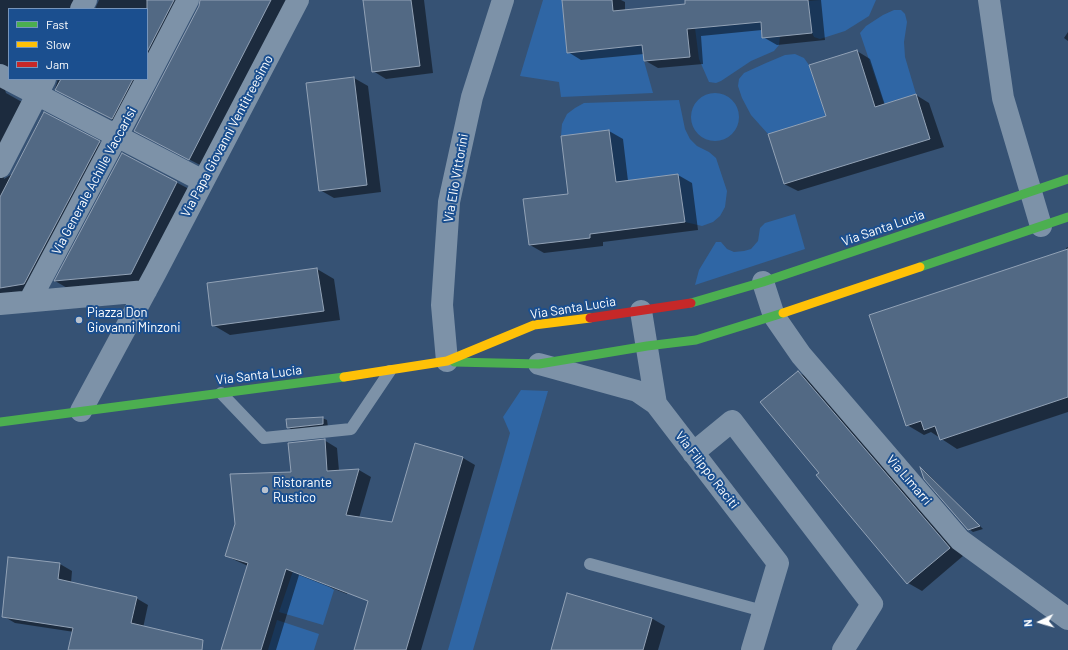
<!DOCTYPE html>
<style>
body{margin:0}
#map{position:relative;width:1068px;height:650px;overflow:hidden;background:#365274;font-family:Barlow,sans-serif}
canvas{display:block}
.legend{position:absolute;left:8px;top:8px;width:140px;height:72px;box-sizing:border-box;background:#1b4f8f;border:1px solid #7695bc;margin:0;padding:5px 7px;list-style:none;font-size:12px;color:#fff}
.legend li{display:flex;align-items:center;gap:8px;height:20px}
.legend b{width:20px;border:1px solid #7695bc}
.north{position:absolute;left:1020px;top:602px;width:40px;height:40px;-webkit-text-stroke:3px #1b4f8f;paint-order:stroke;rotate:265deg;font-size:11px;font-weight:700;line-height:16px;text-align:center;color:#fff}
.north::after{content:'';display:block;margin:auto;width:14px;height:18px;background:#fff;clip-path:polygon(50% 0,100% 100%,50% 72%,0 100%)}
</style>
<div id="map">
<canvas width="1068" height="650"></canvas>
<ul class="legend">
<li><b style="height:5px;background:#4caf50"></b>Fast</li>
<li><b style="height:5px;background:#ffc107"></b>Slow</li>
<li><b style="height:5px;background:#c62828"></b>Jam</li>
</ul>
<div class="north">N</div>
</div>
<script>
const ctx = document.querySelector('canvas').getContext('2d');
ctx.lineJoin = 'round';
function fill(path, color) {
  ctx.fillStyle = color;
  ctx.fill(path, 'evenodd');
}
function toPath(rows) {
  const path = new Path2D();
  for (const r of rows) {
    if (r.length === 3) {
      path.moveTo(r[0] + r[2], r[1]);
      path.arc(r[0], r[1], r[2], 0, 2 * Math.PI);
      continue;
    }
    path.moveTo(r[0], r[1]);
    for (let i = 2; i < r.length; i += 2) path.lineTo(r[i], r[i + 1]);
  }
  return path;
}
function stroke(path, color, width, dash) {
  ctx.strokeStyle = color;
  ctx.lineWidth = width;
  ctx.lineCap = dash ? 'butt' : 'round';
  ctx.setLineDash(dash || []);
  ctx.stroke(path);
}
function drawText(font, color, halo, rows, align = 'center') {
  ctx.font = font + ' Barlow,sans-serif';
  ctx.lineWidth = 4;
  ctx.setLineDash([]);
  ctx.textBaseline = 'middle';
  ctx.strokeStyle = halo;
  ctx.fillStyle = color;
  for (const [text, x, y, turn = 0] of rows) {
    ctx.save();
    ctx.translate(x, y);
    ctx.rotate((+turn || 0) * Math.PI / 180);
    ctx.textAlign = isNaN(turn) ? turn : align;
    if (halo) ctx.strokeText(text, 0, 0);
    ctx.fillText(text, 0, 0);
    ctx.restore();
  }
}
fill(toPath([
 [543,0,562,0,567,52,613,48,642,38,644,61,653,93,561,97,559,82,520,76],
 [820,0,876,0,869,16,845,31,820,39,814,37,812,33,808,1],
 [894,10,901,10,905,14,907,22,904,42,905,57,916,94,884,104,860,33,866,26,883,15],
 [760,14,762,37,780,36,779,45,774,51,751,61,721,81,716,83,709,82,699,59,695,28],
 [795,54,804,58,809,65,826,116,768,134,751,115,742,98,738,86,739,79,744,73,766,63,785,55],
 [715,117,24],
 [679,100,685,129,690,139,697,146,709,152,716,158,727,191,725,207,720,216,713,222,702,226,685,222,678,174,616,182,609,130,561,136,562,124,567,114,575,108,584,103],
 [795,214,805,249,695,285,699,270,716,242,721,242,727,249,734,252,744,251,751,249,758,241,760,228,765,223],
 [521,390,548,391,473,650,448,650,510,433,503,417],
 [293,571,327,585,334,590,323,625,279,612],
 [277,620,319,634,314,650,268,650]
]), '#2f66a5');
fill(toPath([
 [0,0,95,0,89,9,9,9,9,75,4,86,6,93,36,110,5,171,4,179,12,174,43,113,116,152,41,293,0,298],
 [99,0,197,0,128,128,55,89,58,79,147,79,147,9,95,9],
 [201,0,292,0,206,168,151,140],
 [364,0,424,0,433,73,386,79,373,71],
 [563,0,621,0,625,2,625,11,686,5,686,0,821,0,825,40,777,45,763,37,762,30,701,36,703,64,658,68,644,60,644,54,581,60,568,52],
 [1068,32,1068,41,1064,38],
 [857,51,870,59,885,105,916,95,929,103,944,147,798,191,784,184,827,116],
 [354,78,368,86,381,192,334,198,320,190],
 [609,131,623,139,628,181,678,175,692,183,698,230,603,242,603,246,544,253,530,245,569,195],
 [122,154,191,190,145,282,69,289,55,281],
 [1068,247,1068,412,957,449,931,432,924,435,907,425,1067,250,1066,248],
 [317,269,334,279,340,320,230,335,213,325],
 [798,372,812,380,963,556,922,591,908,583,818,475,820,473],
 [322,418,327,420,328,427,292,430,288,427],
 [324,440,337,448,339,471,359,470,371,477,359,518,393,523,416,444,463,458,475,465,421,650,361,650,372,592,350,585,347,594,299,575,276,650,222,650,248,566,226,556,292,473],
 [922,469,925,471,983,529,973,532,969,529,925,479],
 [60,564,72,571,71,583,136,598,148,605,140,642,15,623,3,616],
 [651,618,665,626,658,650,551,650]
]), '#0007');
const building = toPath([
 [147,0,174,0,147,52,147,0],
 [200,0,271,0,189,160,134,131,199,6,200,0],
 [363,0,411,0,420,66,372,72,363,0],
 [562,0,612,0,613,11,685,4,685,0,808,0,812,33,762,38,761,22,687,29,690,57,644,61,642,45,567,53,562,0],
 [857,50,875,107,916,94,930,139,784,184,768,134,826,116,809,65,857,50],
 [354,77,367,185,319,191,306,83,354,77],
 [61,79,133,79,112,119,55,90,61,79],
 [44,112,100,141,24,284,0,288,0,197,44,112],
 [609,130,616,182,678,174,685,222,590,234,590,238,529,245,523,199,568,194,561,136,609,130],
 [122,153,177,182,131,274,54,281,122,153],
 [1068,249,1068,397,940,440,935,426,924,430,921,421,906,426,869,315,1068,249],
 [317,268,324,311,212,326,207,283,317,268],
 [798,371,950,548,907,584,816,475,819,473,760,402,798,371],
 [323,417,323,424,287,428,286,419,323,417],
 [325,439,327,471,359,469,346,515,392,522,415,443,463,457,406,650,354,650,368,601,286,569,261,650,221,650,248,563,225,556,235,524,230,474,291,472,288,443,325,439],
 [920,467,980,526,968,530,924,479,920,467],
 [8,557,60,563,58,579,137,597,131,623,203,640,202,650,68,650,73,628,2,617,8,557],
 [567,593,652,618,643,650,551,650,567,593]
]);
fill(building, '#526984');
stroke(building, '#92a2b6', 1);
stroke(toPath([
 [221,393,264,438,351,429,390,371],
 [590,564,763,611]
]), '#7d92a8', 12);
stroke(toPath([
 [989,0,1003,98,1041,226],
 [81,9,86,0],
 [0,75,203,181],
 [147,79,188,0],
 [0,167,45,79],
 [763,282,774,316,801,355,960,540,1068,619],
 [30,300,147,79],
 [0,304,146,291],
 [641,311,656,404],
 [447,361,442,305,449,202,472,97,503,0],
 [539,364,637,391,656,404,778,563,752,650],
 [81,411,156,272,298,0],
 [693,453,732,421,872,604,843,650]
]), '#7d92a8', 22);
stroke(toPath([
 [920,267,1068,217],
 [691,303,763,282,1068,179],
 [454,362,539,364,647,346,696,340,783,313],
 [0,422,344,377]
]), '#4caf50', 9);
stroke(toPath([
 [783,313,920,267],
 [344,377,447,361,534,325,590,318]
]), '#ffc107', 9);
stroke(toPath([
 [590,318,691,303]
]), '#c62828', 9);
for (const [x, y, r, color] of [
 [79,320,4,"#b9c2ce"],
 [265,490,4,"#b9c2ce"]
]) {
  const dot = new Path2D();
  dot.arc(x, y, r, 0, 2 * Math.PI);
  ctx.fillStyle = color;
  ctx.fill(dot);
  stroke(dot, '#1b4f8f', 1.5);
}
drawText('13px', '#fff', '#1b4f8f', [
 ["Via Papa Giovanni Ventitreesimo",227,136,-62],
 ["Via Elio Vittorini",456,178,-80],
 ["Via Generale Achille Vaccarisi",94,181,-62],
 ["Via Santa Lucia",883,228,-19],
 ["Via Santa Lucia",573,308,-9],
 ["Via Santa Lucia",259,375,-7],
 ["Via Filippo Raciti",707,470,52],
 ["Via Limarri",909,480,49]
]);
drawText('13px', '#fff', '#1b4f8f', [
 ["Piazza Don",87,313],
 ["Giovanni Minzoni",87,328],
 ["Ristorante",273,483],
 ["Rustico",273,498]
], 'left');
</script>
